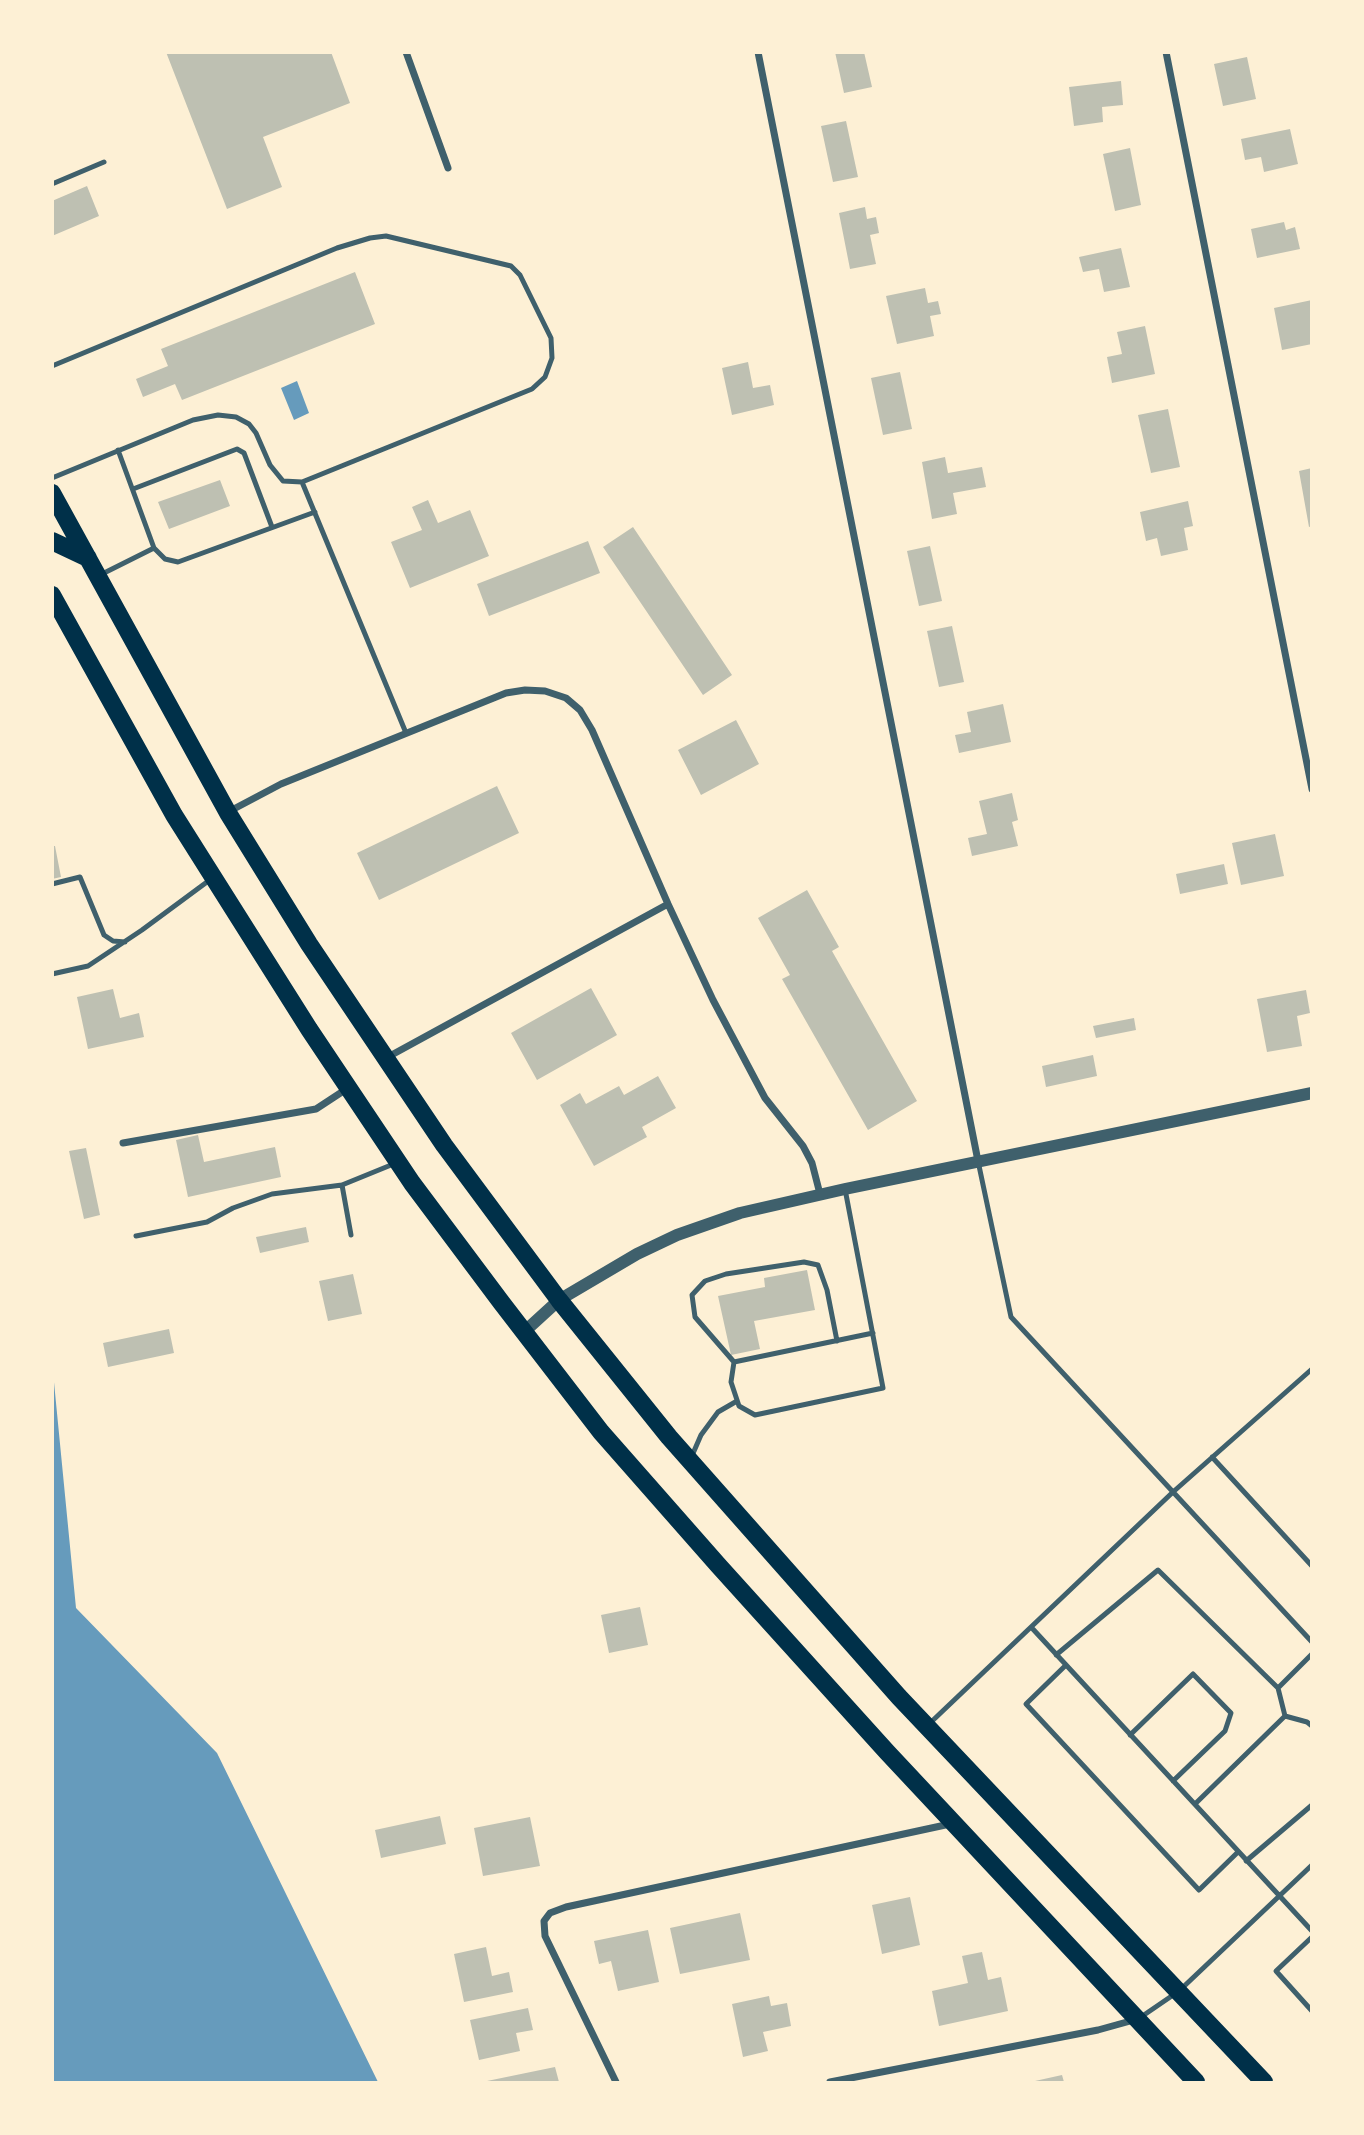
<!DOCTYPE html>
<style>
body{margin:0}
#map{position:relative;width:1364px;height:2135px;overflow:hidden;background:#fdf0d5;font-family:"Archivo Narrow",sans-serif}
canvas{display:block}
.frame{position:absolute;inset:0;border:54px solid #fdf0d5;pointer-events:none}
</style>
<div id="map">
<canvas width="1364" height="2135"></canvas>
<div class="frame"></div>
</div>
<script>
const ctx = document.querySelector('canvas').getContext('2d');
ctx.lineJoin = 'round';
function fill(path, color) {
  ctx.fillStyle = color;
  ctx.fill(path, 'evenodd');
}
function toPath(rows) {
  const path = new Path2D();
  for (const r of rows) {
    path.moveTo(r[0], r[1]);
    for (let i = 2; i < r.length; i += 2) path.lineTo(r[i], r[i + 1]);
  }
  return path;
}
function stroke(path, color, width, dash) {
  ctx.strokeStyle = color;
  ctx.lineWidth = width;
  ctx.lineCap = dash ? 'butt' : 'round';
  ctx.setLineDash(dash || []);
  ctx.stroke(path);
}
fill(toPath([
 [297,381,309,413,294,420,281,388],
 [53,1372,76,1608,217,1753,378,2082,53,2082]
]), '#669bbc');
fill(toPath([
 [166,52,331,52,350,103,263,137,282,187,227,209],
 [835,52,864,52,872,87,844,93],
 [1247,57,1256,99,1223,106,1214,64],
 [1121,81,1123,105,1102,107,1103,122,1074,126,1069,87],
 [846,121,858,177,833,182,821,126],
 [1290,129,1298,164,1264,172,1261,157,1245,160,1241,139],
 [1130,148,1141,205,1115,211,1103,154],
 [87,186,99,216,52,236,52,201],
 [865,207,867,219,876,217,879,233,870,235,876,264,850,269,839,213],
 [1284,222,1286,230,1295,227,1300,249,1257,258,1251,229],
 [1121,248,1130,287,1104,292,1099,269,1083,272,1079,257],
 [355,272,375,324,182,400,175,384,143,397,136,379,168,366,161,349],
 [925,288,928,303,938,301,941,314,930,316,934,336,897,344,886,296],
 [1312,300,1312,344,1282,350,1274,308],
 [1145,326,1155,374,1112,383,1107,357,1122,354,1117,332],
 [748,362,753,388,770,385,774,405,732,415,722,368],
 [900,372,912,429,883,435,871,378],
 [1168,409,1180,467,1151,473,1138,415],
 [945,457,948,473,982,467,986,487,953,493,957,514,932,519,922,462],
 [1312,468,1312,526,1309,527,1299,471],
 [220,480,230,506,169,529,158,502],
 [428,500,438,523,470,510,489,556,410,588,391,542,422,530,412,507],
 [1188,501,1193,526,1184,528,1188,550,1161,556,1157,538,1146,541,1140,512],
 [633,527,732,675,703,695,603,547],
 [588,541,600,573,489,616,477,584],
 [930,546,942,601,919,606,907,551],
 [952,626,964,682,939,687,927,631],
 [1003,704,1011,742,959,753,955,735,971,732,967,712],
 [736,720,759,764,701,795,678,750],
 [497,786,519,833,379,900,357,853],
 [1012,793,1018,820,1012,822,1018,846,972,856,968,838,987,834,979,801],
 [1275,834,1284,876,1241,885,1232,843],
 [52,846,55,846,61,877,52,879],
 [1224,864,1228,884,1180,894,1176,874],
 [807,890,839,947,832,951,917,1101,868,1130,782,979,790,975,758,918],
 [591,988,617,1035,537,1080,511,1033],
 [113,989,120,1018,139,1013,144,1037,88,1049,77,997],
 [1306,990,1310,1013,1297,1016,1302,1046,1267,1052,1257,999],
 [1134,1018,1136,1030,1096,1038,1093,1026],
 [1093,1055,1097,1076,1046,1087,1042,1066],
 [658,1076,676,1108,642,1127,647,1137,594,1166,560,1105,580,1093,586,1104,619,1086,624,1095],
 [198,1135,204,1162,275,1147,281,1177,188,1197,176,1140],
 [86,1148,100,1215,84,1219,69,1151],
 [306,1227,309,1242,260,1253,256,1237],
 [807,1270,815,1310,754,1321,760,1349,731,1355,718,1296,765,1287,764,1278],
 [353,1274,362,1314,328,1321,319,1281],
 [169,1329,174,1353,108,1367,103,1343],
 [640,1607,648,1645,609,1653,601,1615],
 [440,1816,446,1844,381,1858,375,1830],
 [530,1817,540,1866,483,1876,474,1828],
 [910,1897,920,1945,882,1954,872,1905],
 [740,1913,750,1960,680,1974,670,1928],
 [648,1930,659,1982,618,1991,611,1961,599,1964,594,1941],
 [486,1947,492,1976,509,1972,513,1992,464,2002,454,1954],
 [982,1952,988,1980,1001,1977,1008,2011,939,2026,932,1991,968,1983,962,1956],
 [769,1996,771,2006,787,2003,791,2026,763,2032,768,2051,743,2057,732,2004],
 [528,2008,533,2030,516,2033,520,2051,479,2060,470,2020],
 [555,2067,559,2082,488,2082,487,2081],
 [1062,2075,1064,2082,1035,2082,1035,2081]
]), '#bec0b2');
stroke(toPath([
 [52,184,104,162],
 [52,366,337,248,370,238,386,236,511,266,520,275,551,338,552,358,545,377,532,389,302,482],
 [52,478,193,420,218,415,236,417,249,424,256,433,270,465,283,481,302,482,406,733],
 [133,489,237,449,244,453,272,527],
 [154,548,165,559,178,562,315,512],
 [100,575,154,548,118,450],
 [52,884,80,877,104,935,113,941,125,942],
 [52,974,88,966,142,930,211,879],
 [978,1161,1011,1317,1312,1642],
 [342,1185,351,1235],
 [845,1189,883,1388,755,1415,739,1406,731,1382,734,1362,873,1333],
 [136,1236,207,1222,233,1208,272,1194,342,1185,396,1163],
 [734,1362,695,1317,692,1295,705,1281,726,1274,804,1262,818,1265,827,1290,837,1341],
 [1212,1457,1312,1566],
 [691,1458,701,1435,718,1412,737,1401],
 [1031,1627,1312,1931],
 [1056,1655,1158,1570,1278,1688,1285,1716],
 [1066,1665,1026,1704,1199,1890,1238,1852],
 [1278,1688,1312,1654],
 [1285,1716,1307,1722,1312,1726],
 [929,1724,1173,1492,1312,1369],
 [1130,1735,1193,1674,1231,1713,1225,1731,1173,1781],
 [1195,1804,1285,1716],
 [1246,1861,1312,1805],
 [1312,1937,1276,1971,1312,2011],
 [1141,2017,1179,1991,1312,1865]
]), '#3f606c', 5);
stroke(toPath([
 [406,52,448,168],
 [758,52,978,1161],
 [1166,52,1312,789],
 [228,812,281,784,506,693,525,690,545,691,566,698,580,710,592,730,668,904,713,1000,765,1098,803,1146,812,1163,820,1194],
 [386,1058,668,904],
 [123,1143,316,1109,348,1088],
 [616,2082,545,1936,544,1921,550,1913,566,1907,950,1824],
 [830,2082,1098,2030,1134,2020]
]), '#3f606c', 7);
stroke(toPath([
 [524,1332,559,1300,637,1254,677,1235,740,1213,845,1189,1312,1093]
]), '#3f606c', 12);
stroke(toPath([
 [52,493,228,813,309,944,444,1145,559,1300,669,1437,899,1697,1264,2082],
 [52,541,88,558],
 [52,595,174,815,309,1029,412,1183,501,1302,601,1432,718,1565,887,1752,1196,2082]
]), '#003049', 18);
</script>
